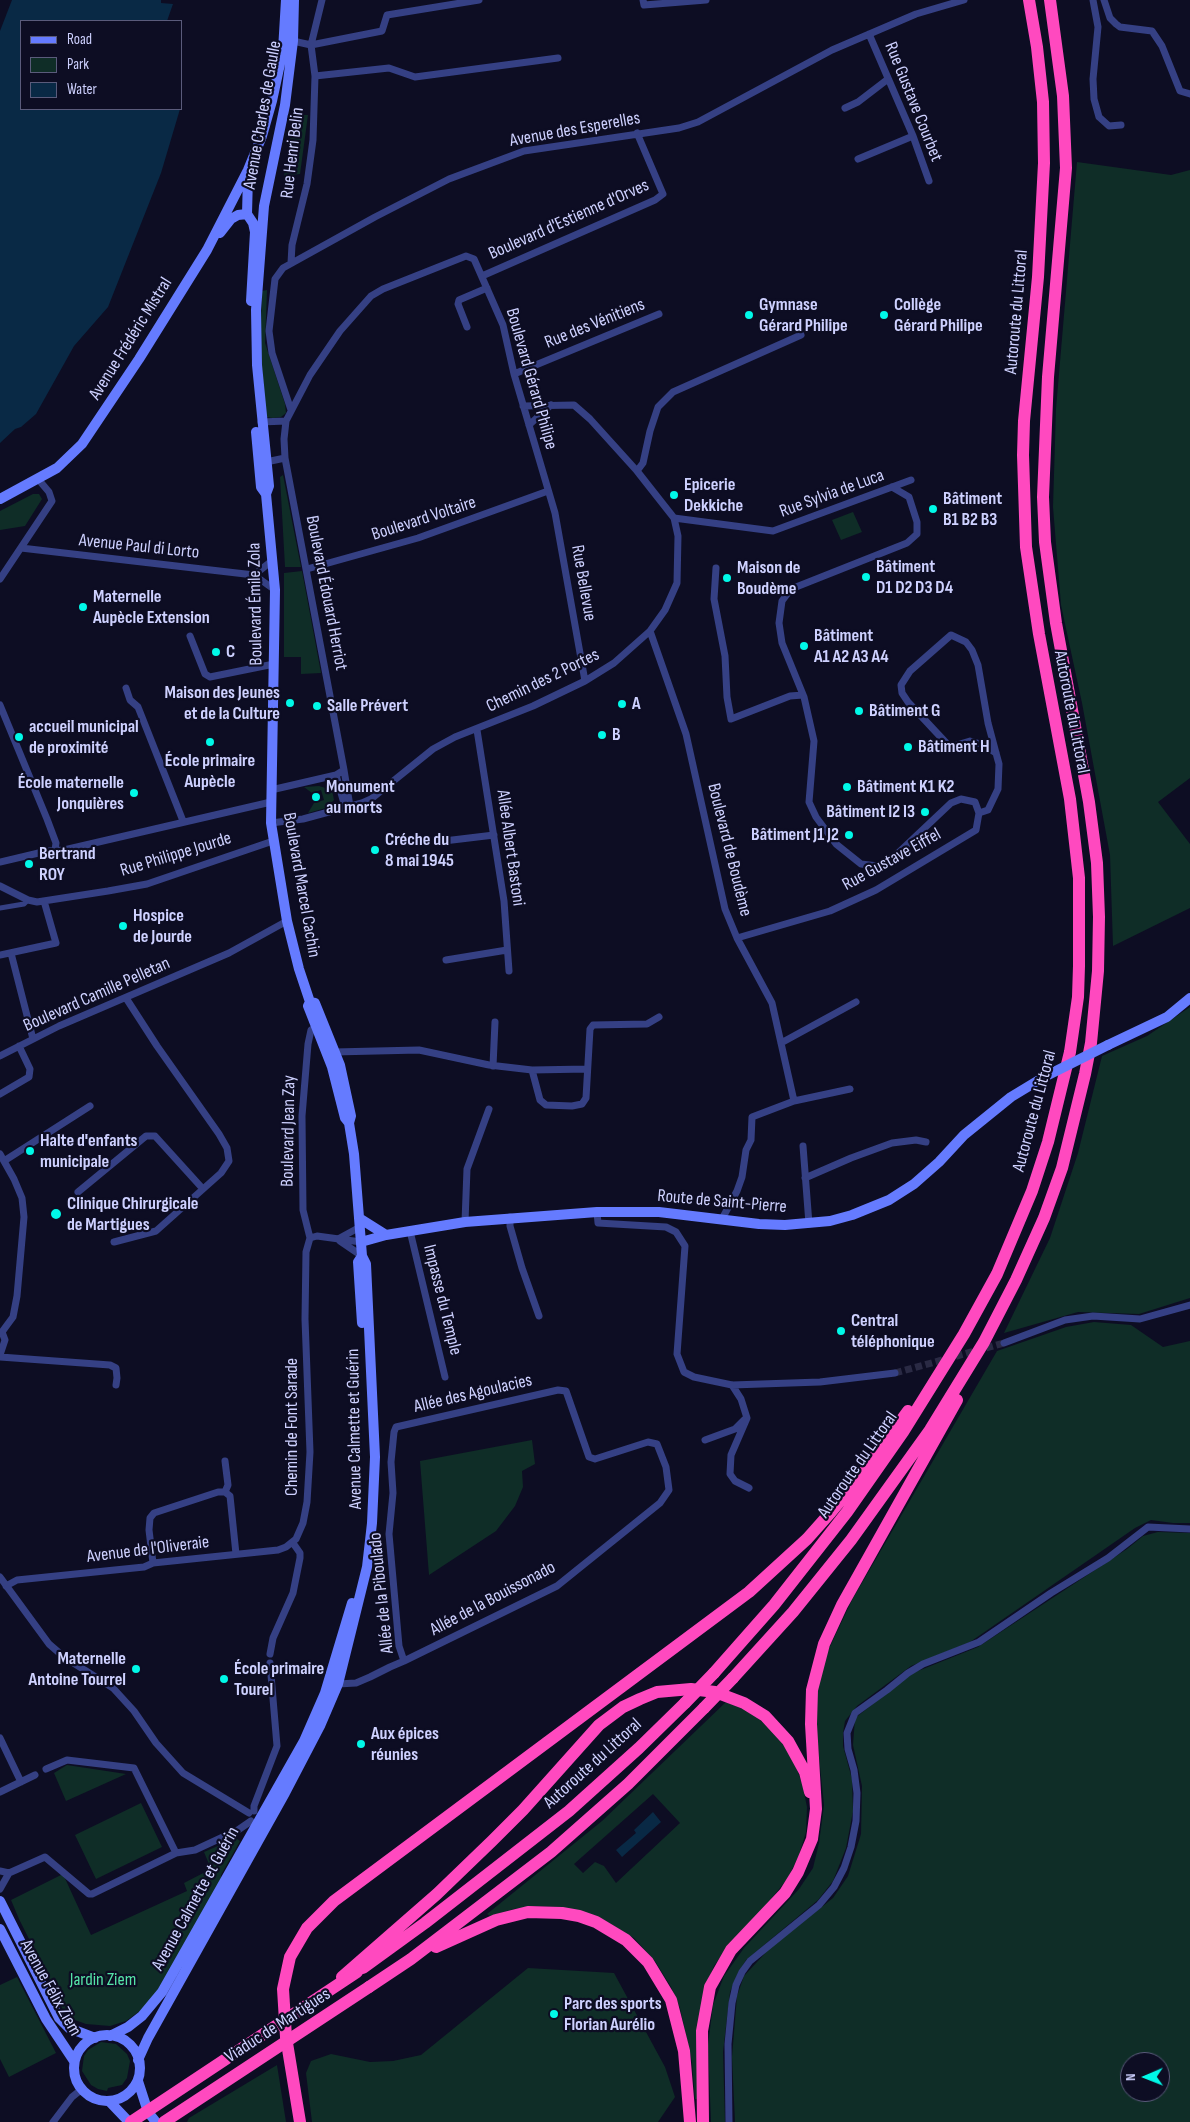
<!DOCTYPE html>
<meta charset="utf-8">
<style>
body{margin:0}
#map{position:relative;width:1190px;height:2122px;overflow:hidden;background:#0d0d23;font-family:"Sofia Sans Condensed",sans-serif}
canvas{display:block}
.legend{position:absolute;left:20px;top:20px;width:162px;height:90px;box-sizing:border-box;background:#0d0d23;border:1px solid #5a5b7b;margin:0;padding:6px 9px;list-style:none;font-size:15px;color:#ced1ff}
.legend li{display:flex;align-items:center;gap:10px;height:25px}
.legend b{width:25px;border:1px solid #5a5b7b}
.north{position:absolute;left:1120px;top:2052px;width:50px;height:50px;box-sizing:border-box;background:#0d0d23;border:1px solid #5a5b7b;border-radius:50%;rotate:269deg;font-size:14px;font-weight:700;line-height:20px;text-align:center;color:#ced1ff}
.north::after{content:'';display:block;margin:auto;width:18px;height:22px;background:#00f9e8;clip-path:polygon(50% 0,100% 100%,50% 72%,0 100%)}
</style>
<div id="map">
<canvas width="1190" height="2122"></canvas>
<ul class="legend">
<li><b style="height:6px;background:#657bff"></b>Road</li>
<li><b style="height:14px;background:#0f2d27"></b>Park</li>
<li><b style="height:14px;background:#092945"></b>Water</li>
</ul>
<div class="north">N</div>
</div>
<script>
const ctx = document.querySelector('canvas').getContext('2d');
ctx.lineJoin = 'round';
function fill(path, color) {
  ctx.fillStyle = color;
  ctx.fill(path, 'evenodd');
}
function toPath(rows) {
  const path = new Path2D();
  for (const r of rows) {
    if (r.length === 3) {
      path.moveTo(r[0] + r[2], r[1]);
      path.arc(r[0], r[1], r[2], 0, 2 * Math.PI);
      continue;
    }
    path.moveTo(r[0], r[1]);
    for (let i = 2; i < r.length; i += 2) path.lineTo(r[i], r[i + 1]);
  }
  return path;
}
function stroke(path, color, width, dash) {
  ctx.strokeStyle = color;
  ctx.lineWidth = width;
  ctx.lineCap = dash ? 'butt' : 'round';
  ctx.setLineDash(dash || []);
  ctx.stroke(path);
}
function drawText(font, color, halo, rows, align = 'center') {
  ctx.font = font + ' "Sofia Sans Condensed",sans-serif';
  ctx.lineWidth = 4.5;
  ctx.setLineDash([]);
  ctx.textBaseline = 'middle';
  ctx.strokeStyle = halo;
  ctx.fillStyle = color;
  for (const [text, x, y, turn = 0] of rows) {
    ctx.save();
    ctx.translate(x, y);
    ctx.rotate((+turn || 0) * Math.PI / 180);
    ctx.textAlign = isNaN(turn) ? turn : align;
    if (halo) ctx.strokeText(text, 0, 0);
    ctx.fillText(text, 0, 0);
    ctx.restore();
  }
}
fill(toPath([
 [294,115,308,115,300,174,284,176],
 [1077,162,1171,175,1190,170,1190,778,1158,802,1190,844,1190,908,1113,946,1110,855,1082,703,1061,605,1053,507,1056,409],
 [267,290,265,343,285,404,286,413,281,417,273,418,266,417,260,344,262,291],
 [283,475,301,567,285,567,280,477],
 [33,494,39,494,42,499,25,526,0,530,0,511],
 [853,512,862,532,841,540,832,520],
 [302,571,321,673,301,674,301,657,284,657,284,573],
 [319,786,332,790,334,800,326,808,308,813,314,803,324,800,321,790,312,793,304,787],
 [1190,1007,1190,1298,1139,1314,1078,1312,1004,1333,1050,1238,1078,1153,1102,1056,1147,1036],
 [1094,1322,1131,1325,1163,1347,1190,1341,1190,1523,1173,1523,1151,1520,1135,1528,970,1642,911,1666,857,1706,845,1721,843,1733,843,1746,852,1779,853,1811,846,1848,833,1881,818,1900,746,1960,738,1973,730,1992,723,2052,725,2122,711,2122,708,2045,713,2005,724,1976,744,1948,799,1889,813,1868,819,1843,824,1805,816,1728,817,1693,825,1657,852,1600,997,1351,1066,1327],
 [532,1440,535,1464,522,1471,523,1487,515,1506,496,1531,429,1575,420,1461],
 [1158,1532,1190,1533,1190,2122,735,2122,732,2057,737,1996,744,1976,770,1948,833,1898,848,1876,861,1834,862,1786,853,1745,855,1718,913,1673,978,1647,1127,1549,1143,1536],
 [1130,2062,1160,2062,1160,2092,1130,2092],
 [726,1702,744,1709,760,1720,779,1738,793,1759,802,1783,807,1807,806,1832,799,1855,788,1878,767,1904,730,1943,714,1966,704,1990,697,2034,698,2099,695,2099,692,2062,680,2008,671,1987,655,1961,634,1938,604,1920,559,1907,535,1906,514,1909,490,1916,487,1914,602,1821],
 [653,1794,680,1823,616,1883,604,1866,595,1862,583,1873,574,1864],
 [67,1765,126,1774,66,1801,54,1773],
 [141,1803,162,1847,96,1879,75,1835],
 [236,1838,240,1841,221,1875,221,1880,152,2002,126,2021,110,2026,86,2024,72,2019,63,2011,58,1997,19,1919,11,1900,63,1874,91,1935,187,1891,184,1883,211,1869,204,1852],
 [528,1968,614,1973,665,2067,675,2097,658,2122,312,2122,306,2073,311,2061,331,2054,370,2062,393,2061,421,2055],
 [17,1977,56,2053,9,2077,0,2059,0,1985],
 [101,2042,116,2044,127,2054,130,2061,127,2078,122,2085,108,2088,107,2091,98,2089,91,2085,82,2071,84,2056,88,2050],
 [277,2065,286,2122,187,2122,189,2118]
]), '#0f2d27');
fill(toPath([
 [12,0,161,0,161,3,173,4,167,21,21,21,21,109,180,109,161,173,108,307,74,346,36,414,21,427,15,429,0,443,0,31],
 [653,1812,661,1822,622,1857,616,1850,636,1833,634,1830]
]), '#092945');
stroke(toPath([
 [895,1373,1004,1343]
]), '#2a2a44', 7, [7, 3.5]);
stroke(toPath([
 [0,908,24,904,28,900]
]), '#354084', 5);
stroke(toPath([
 [643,0,644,5,706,0],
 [1093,0,1098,27,1093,79,1094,99,1099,117,1109,126,1121,125],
 [1104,0,1110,18,1116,24,1120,27,1152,31,1162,46,1180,91,1190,94],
 [869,34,913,136,929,181],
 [293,41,311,45,382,31,387,15,479,0],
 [315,76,389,68,415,77,558,58],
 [845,108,858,102,888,79],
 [858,159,913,136],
 [291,263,292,245,307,184,313,140,315,76,311,45,322,0],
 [482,276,655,200,663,194,637,133],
 [467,327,458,304,459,300,487,288],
 [514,374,659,314],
 [291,410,272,353,269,331,275,279,283,268,375,217,449,179,524,151,679,128,698,122,832,50,916,14,964,0],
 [261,422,286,421],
 [529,425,551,405],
 [266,462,285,458],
 [637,471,643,463,650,431,658,407,673,392,801,335],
 [674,518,773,531,911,480],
 [21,548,254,575,275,590],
 [716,568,714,599,725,656,727,697,731,719,790,696,803,695],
 [307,569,418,538,548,491],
 [254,575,273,560],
 [0,579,52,501,49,492,38,479],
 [650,631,686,734,725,909,737,938,772,1003,794,1101],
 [190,636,205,674,210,677,274,664],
 [126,688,130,700,138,707,183,821],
 [0,705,47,819,56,843,55,850],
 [477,730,504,901,509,971],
 [344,770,350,806],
 [336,775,345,807],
 [271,790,336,775,344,770,285,458,284,439,286,421,310,375,340,331,371,296,383,289,466,256,474,259,503,325,514,374,555,513,585,681],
 [979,813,988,810,998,789,999,764,996,753,988,723,978,665,972,650,966,642,951,635,910,671,901,685,902,693,908,702,950,747,970,741,984,745,996,753],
 [271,823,303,819,362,803,371,799,433,749,455,737,533,706,585,681,614,663,650,631,665,610,677,583,678,536,674,518,637,471,590,419,574,405,523,406],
 [444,841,494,835],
 [0,862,47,851,64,850,271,802],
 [0,886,28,900,37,902,108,891,147,884,273,841],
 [737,938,830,911,876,890,976,830,979,813,975,802,961,799,951,803,897,854,878,866,861,864,836,844,816,817,809,802,814,741,804,697,782,643,779,623,782,601,791,589,907,543,917,534,917,522,909,497,892,487],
 [11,953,33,1039],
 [0,955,56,943,44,901],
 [446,960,507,950],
 [781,1043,856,1002],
 [334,1052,419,1050,489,1065,532,1070,587,1069],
 [0,1056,59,1026,229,953,287,921],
 [493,1066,495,1022],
 [532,1070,540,1100,546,1105,572,1106,582,1104,586,1098,590,1029,593,1025,647,1024,659,1017],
 [0,1094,29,1077,30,1069,19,1046],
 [803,1146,809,1224],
 [0,1154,14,1179,22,1198,24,1217,17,1296,13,1317,2,1332],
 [4,1161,90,1106],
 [805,1178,851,1158,892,1143,916,1140,926,1142],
 [78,1192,146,1136,155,1136,203,1189],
 [597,1212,598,1223,666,1227,676,1232,685,1246,677,1354,684,1372,694,1377,732,1385,820,1382,895,1373],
 [510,1217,510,1226,522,1268,539,1316],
 [722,1219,737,1191,742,1177,746,1150,751,1140,752,1117,794,1101,850,1089],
 [465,1222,467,1169,489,1109],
 [410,1231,445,1377],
 [310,1238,303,1210,302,1116,308,1044,311,1030,316,1027],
 [310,1238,317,1236,361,1242],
 [338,1239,360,1227],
 [340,1241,362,1256],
 [114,1242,156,1231,221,1173,229,1161,227,1148,219,1134,157,1046,126,998],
 [1004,1343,1065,1320,1093,1316,1140,1319,1190,1305],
 [0,1355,5,1340,2,1332],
 [0,1357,110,1365,116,1368,117,1378,116,1385],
 [732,1385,741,1399,747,1418,731,1455,730,1474,735,1481,749,1488],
 [705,1440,735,1429,744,1420],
 [225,1492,228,1485,225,1461],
 [153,1563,149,1530,150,1518,154,1513,218,1492,225,1492,230,1496,236,1554],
 [0,1577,49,1644,64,1657,113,1688,134,1711,156,1743,183,1773,249,1813],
 [6,1586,17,1580,144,1567,153,1563,278,1550,286,1547,296,1539,303,1523,307,1502,310,1452,305,1319,306,1252,310,1238],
 [270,1654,273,1638,293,1593,300,1558,300,1553,293,1543],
 [335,1686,338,1684,356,1683,370,1677,390,1667,404,1661,557,1586,660,1503,669,1490,666,1467,657,1444,648,1442,595,1459,589,1457,566,1391,558,1390,396,1427,394,1432,391,1462,393,1493,389,1534,399,1646,404,1661],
 [0,1738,21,1782],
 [46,1769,67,1760,134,1768,176,1853],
 [0,1792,35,1775],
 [254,1811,254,1806,277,1746,270,1663],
 [0,1871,9,1873],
 [9,1873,45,1857,89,1894,92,1894,176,1853,195,1850,238,1830,251,1821],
 [0,1889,9,1873],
 [53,2122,72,2097,82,2089],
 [729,2122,728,2044,732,2003,736,1985,742,1972,750,1961,819,1905,834,1887,844,1868,851,1847,856,1821,857,1793,854,1770,848,1749,847,1733,855,1713,887,1690,908,1673,923,1664,979,1642,1051,1593,1108,1558,1148,1527,1190,1529]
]), '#354084', 7);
stroke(toPath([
 [294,0,293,41,285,105,264,206,256,310,257,365,269,486,266,494,275,590,271,823,287,921,299,969,310,1002,308,1006,332,1067,345,1118,349,1123],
 [247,214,253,223,255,232,251,301],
 [247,214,248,176],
 [220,233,231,219,238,215,247,214],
 [256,432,261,487,266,494],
 [0,499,57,468,82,444,139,359,207,250,248,170,262,136,272,101,283,50,286,0],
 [1108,1045,1167,1017,1190,998],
 [359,1218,386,1235],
 [361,1242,386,1235,465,1222,597,1212,659,1212,759,1224,785,1225,830,1221,852,1215,889,1200,914,1184,939,1162,964,1135,1011,1097,1044,1077],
 [362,1256,358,1262,362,1323],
 [0,1901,59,2018,69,2028,95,2038],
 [0,1929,46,2019,74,2061],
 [107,2068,33],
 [110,2036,128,2027,142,2016,162,1992,304,1741,325,1693,352,1603],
 [138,2060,148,2038,285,1793,320,1726,338,1684,367,1567,372,1523,375,1457,366,1264,362,1256,354,1154,349,1123,351,1116,340,1065,315,1003,310,1002],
 [138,2081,148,2112,156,2122],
 [109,2101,129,2122]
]), '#657bff', 10);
stroke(toPath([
 [714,1673,774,1605,847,1512,903,1432,964,1334,997,1274,1032,1191,1048,1142,1070,1052,1078,997,1079,966,1079,878,1070,799,1039,634,1026,547,1023,455,1024,421,1038,277,1044,163,1043,102,1037,47,1029,0],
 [733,1678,793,1612,851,1540,930,1430,984,1342,1016,1280,1044,1218,1062,1168,1085,1074,1091,1043,1098,971,1099,917,1097,863,1089,802,1056,623,1045,542,1043,497,1048,377,1066,168,1063,96,1050,0],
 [436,1947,496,1920,528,1912,562,1913,579,1916,596,1922,626,1940,648,1962,671,2000,684,2051,690,2122],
 [363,1968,425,1923,569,1811,639,1748,685,1703],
 [342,1977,437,1894,492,1841,523,1810,599,1725,623,1707,640,1699,657,1692,691,1689,715,1692,744,1703,765,1716,788,1741,805,1772,810,1792],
 [369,1987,411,1959,551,1852,628,1784,704,1708],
 [300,2122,286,2037,283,1989,290,1957,307,1928,334,1901,749,1592,807,1539,831,1512,857,1481,908,1411],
 [703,2122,702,2031,710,1987,731,1950,785,1893,798,1872,812,1839,816,1809,811,1724,812,1690,824,1644,842,1605,957,1400]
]), '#ff49bf', 12);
stroke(toPath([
 [1044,1077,1108,1045]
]), '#657bff', 10);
stroke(toPath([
 [685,1703,714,1673],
 [704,1708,733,1678],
 [131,2122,357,1972],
 [164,2122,369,1987]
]), '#ff49bf', 12);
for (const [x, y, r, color] of [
 [749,315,5,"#00f9e8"],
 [884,315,5,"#00f9e8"],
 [674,495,5,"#00f9e8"],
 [933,509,5,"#00f9e8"],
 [866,577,5,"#00f9e8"],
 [727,578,5,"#00f9e8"],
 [83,607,5,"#00f9e8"],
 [804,646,5,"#00f9e8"],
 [216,652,5,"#00f9e8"],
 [290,703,5,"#00f9e8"],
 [622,704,5,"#00f9e8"],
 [317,706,5,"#00f9e8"],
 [859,711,5,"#00f9e8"],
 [602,735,5,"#00f9e8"],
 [19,737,5,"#00f9e8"],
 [210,742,5,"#00f9e8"],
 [908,747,5,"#00f9e8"],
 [847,787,5,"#00f9e8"],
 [134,793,5,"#00f9e8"],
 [316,797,5,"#00f9e8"],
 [925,812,5,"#00f9e8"],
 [849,835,5,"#00f9e8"],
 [375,850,5,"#00f9e8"],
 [29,864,5,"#00f9e8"],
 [123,926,5,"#00f9e8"],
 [30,1151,5,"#00f9e8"],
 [56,1214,6,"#00f9e8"],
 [841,1331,5,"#00f9e8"],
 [136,1669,5,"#00f9e8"],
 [224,1679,5,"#00f9e8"],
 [361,1744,5,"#00f9e8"],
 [554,2014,5,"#00f9e8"]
]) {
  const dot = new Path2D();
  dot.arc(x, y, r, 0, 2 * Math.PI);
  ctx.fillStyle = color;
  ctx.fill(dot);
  stroke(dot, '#0d0d23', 2);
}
drawText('18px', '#ced1ff', '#0d0d23', [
 ["Rue Gustave Courbet",913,102,68],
 ["Avenue Charles de Gaulle",263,115,-80],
 ["Avenue des Esperelles",575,130,-10],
 ["Rue Henri Belin",293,153,-83],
 ["Boulevard d'Estienne d'Orves",569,220,-24],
 ["Autoroute du Littoral",1017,312,-85],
 ["Rue des Vénitiens",595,324,-22],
 ["Avenue Frédéric Mistral",131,339,-58],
 ["Boulevard Gérard Philipe",531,379,74],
 ["Rue Sylvia de Luca",832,494,-20],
 ["Boulevard Voltaire",424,519,-18],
 ["Avenue Paul di Lorto",139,547,6],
 ["Rue Bellevue",583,583,80],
 ["Boulevard Édouard Herriot",326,593,79],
 ["Boulevard Émile Zola",256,604,-91],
 ["Chemin des 2 Portes",543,681,-26],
 ["Autoroute du Littoral",1071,712,79],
 ["Allée Albert Bastoni",510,848,82],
 ["Boulevard de Boudème",729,850,76],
 ["Rue Philippe Jourde",176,855,-17],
 ["Rue Gustave Eiffel",892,860,-29],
 ["Boulevard Marcel Cachin",301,885,80],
 ["Boulevard Camille Pelletan",97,995,-24],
 ["Autoroute du Littoral",1035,1111,-75],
 ["Boulevard Jean Zay",289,1131,-89],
 ["Route de Saint-Pierre",722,1202,5],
 ["Impasse du Temple",442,1300,76],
 ["Allée des Agoulacies",473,1394,-13],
 ["Chemin de Font Sarade",292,1427,-90],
 ["Avenue Calmette et Guérin",355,1429,-91],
 ["Autoroute du Littoral",858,1465,-55],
 ["Avenue de l'Oliveraie",148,1550,-7],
 ["Allée de la Piboulado",382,1593,-96],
 ["Allée de la Bouissonado",493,1599,-28],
 ["Autoroute du Littoral",593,1764,-42],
 ["Avenue Calmette et Guérin",196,1899,-61],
 ["Avenue Félix Ziem",50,1988,61],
 ["Viaduc de Martigues",278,2026,-33]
]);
drawText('bold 18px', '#ced1ff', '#0d0d23', [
 ["Gymnase",759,305],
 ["Gérard Philipe",759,326],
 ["Collège",894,305],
 ["Gérard Philipe",894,326],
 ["Epicerie",684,485],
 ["Dekkiche",684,506],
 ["Bâtiment",943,499],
 ["B1 B2 B3",943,520],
 ["Bâtiment",876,567],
 ["D1 D2 D3 D4",876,588],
 ["Maison de",737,568],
 ["Boudème",737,589],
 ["Maternelle",93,597],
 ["Aupècle Extension",93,618],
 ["Bâtiment",814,636],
 ["A1 A2 A3 A4",814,657],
 ["C",226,652],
 ["Maison des Jeunes",280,693,"right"],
 ["et de la Culture",280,714,"right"],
 ["A",632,704],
 ["Salle Prévert",327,706],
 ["Bâtiment G",869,711],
 ["accueil municipal",29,727],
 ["de proximité",29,748],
 ["B",612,735],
 ["Bâtiment H",918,747],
 ["École primaire",210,761,"center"],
 ["Aupècle",210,782,"center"],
 ["École maternelle",124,783,"right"],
 ["Jonquières",124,804,"right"],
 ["Monument",326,787],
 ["au morts",326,808],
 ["Bâtiment K1 K2",857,787],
 ["Bâtiment I2 I3",915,812,"right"],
 ["Bâtiment J1 J2",839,835,"right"],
 ["Créche du",385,840],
 ["8 mai 1945",385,861],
 ["Bertrand",39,854],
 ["ROY",39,875],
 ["Hospice",133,916],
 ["de Jourde",133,937],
 ["Halte d'enfants",40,1141],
 ["municipale",40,1162],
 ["Clinique Chirurgicale",67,1204],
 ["de Martigues",67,1225],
 ["Central",851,1321],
 ["téléphonique",851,1342],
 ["Maternelle",126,1659,"right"],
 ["Antoine Tourrel",126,1680,"right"],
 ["École primaire",234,1669],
 ["Tourel",234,1690],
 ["Aux épices",371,1734],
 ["réunies",371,1755],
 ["Parc des sports",564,2004],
 ["Florian Aurélio",564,2025]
], 'left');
drawText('18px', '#55e4a8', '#0d0d23', [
 ["Jardin Ziem",103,1980]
]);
</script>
